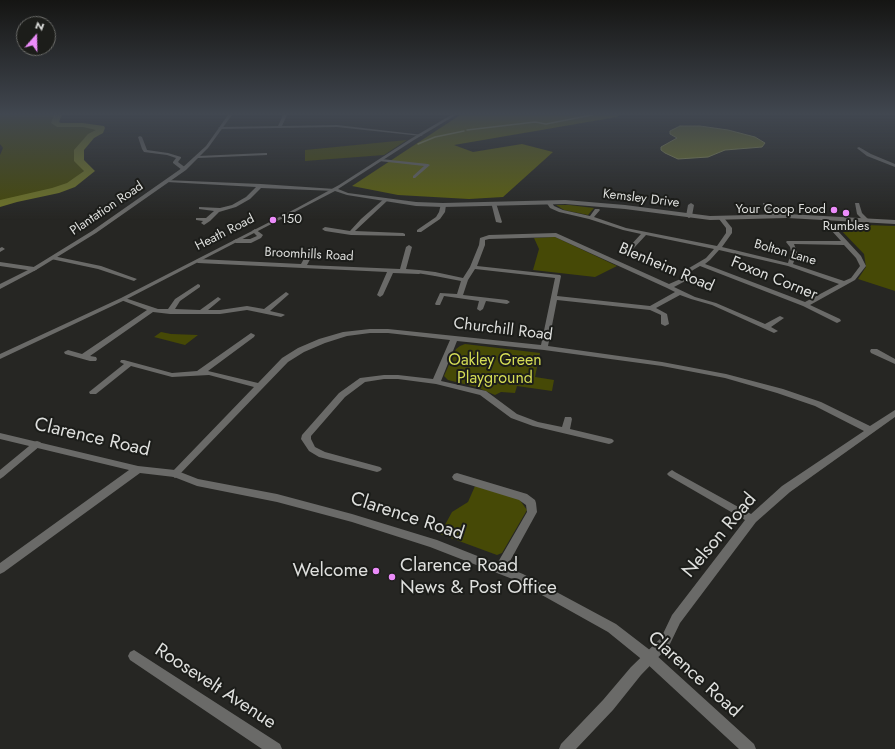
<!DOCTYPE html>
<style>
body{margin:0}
#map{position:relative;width:895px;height:749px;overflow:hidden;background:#262623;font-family:Jost,sans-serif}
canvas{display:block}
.north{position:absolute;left:16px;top:16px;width:40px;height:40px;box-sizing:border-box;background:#1c1d1a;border:1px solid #6a6b68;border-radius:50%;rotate:20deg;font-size:11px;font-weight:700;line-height:16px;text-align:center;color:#dedfdd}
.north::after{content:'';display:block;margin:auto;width:14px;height:18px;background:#ec8cfa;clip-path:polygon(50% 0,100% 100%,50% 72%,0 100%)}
</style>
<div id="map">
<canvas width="895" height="749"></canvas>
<div class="north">N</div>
</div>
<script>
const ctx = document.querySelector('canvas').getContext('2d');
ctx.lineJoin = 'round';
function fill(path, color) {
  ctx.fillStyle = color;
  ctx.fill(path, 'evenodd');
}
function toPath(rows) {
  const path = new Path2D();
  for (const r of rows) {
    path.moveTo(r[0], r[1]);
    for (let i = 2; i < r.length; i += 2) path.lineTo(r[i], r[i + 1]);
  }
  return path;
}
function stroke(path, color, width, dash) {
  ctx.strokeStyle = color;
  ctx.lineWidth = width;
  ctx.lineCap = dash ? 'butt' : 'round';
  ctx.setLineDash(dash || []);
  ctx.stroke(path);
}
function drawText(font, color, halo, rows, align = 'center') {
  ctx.font = font + ' Jost,sans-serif';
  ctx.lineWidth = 4;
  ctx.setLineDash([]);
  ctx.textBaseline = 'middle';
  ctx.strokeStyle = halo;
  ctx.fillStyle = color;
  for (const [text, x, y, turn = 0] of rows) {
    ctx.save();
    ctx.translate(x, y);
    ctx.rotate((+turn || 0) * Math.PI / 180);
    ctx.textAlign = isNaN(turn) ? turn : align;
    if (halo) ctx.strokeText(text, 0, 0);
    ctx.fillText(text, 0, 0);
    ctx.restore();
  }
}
fill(toPath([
 [0,115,56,115,54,123,58,125,82,125,100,128,84,139,76,151,77,161,84,171,68,184,51,190,0,201,0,155,3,148,0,144],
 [407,140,384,155,305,161,305,150],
 [556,205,569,205,594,208,588,215,564,210],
 [835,224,895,226,895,291,858,279,866,267,864,254],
 [555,237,617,266,595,277,533,270,539,249,534,238],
 [161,332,171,334,198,335,185,345,154,337],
 [465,344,540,353,535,377,554,380,552,391,517,386,515,393,501,392,495,395,476,387,448,380,444,376,456,349,460,346],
 [475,486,519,499,527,510,502,553,497,555,440,534,452,512,468,502]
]), '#464906');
fill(toPath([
 [460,115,619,115,617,117,454,145,473,152,522,144,553,152,503,197,469,199,398,195,352,186]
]), '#5e620b');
const water = toPath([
 [680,126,700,126,728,130,755,137,765,143,762,147,725,150,708,157,678,159,665,153,661,150,661,147,677,138,670,134,670,131,680,126]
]);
fill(water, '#707525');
stroke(water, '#91955c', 1);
stroke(toPath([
 [467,130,535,122,546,124,592,115],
 [418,144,435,137,464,131]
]), '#91955c', 1.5);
fill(toPath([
 [54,115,62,115,59,122,61,123,83,123,104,126,105,128,103,133,94,138,84,150,84,160,95,171,75,187,59,193,17,202,0,207,0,200,52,188,67,183,84,171,74,161,74,150,88,134,96,130,83,127,57,127,51,123,54,115]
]), '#707525');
fill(toPath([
 [419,270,435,272,438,274,435,276,417,273,416,272,419,270]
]), '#6a6a68');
fill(toPath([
 [283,115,287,115,282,126,337,125,423,135,421,136,337,127,220,129,218,128,220,127,278,126,283,115],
 [140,136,142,137,147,150,168,153,181,157,181,158,178,162,186,168,186,170,182,170,173,163,173,162,176,158,167,155,144,152,142,149,138,137,140,136],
 [859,147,871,154,895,164,895,167,867,156,858,149,857,148,859,147],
 [265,153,267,153,267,155,198,158,196,157,198,156,265,153],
 [381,159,428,164,430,165,415,178,413,178,413,176,424,166,379,161,379,159,381,159],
 [165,180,261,184,335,189,337,190,335,191,261,188,250,199,236,207,219,212,210,221,204,225,201,223,203,221,196,220,196,218,206,218,214,211,199,209,199,207,220,208,232,205,246,197,256,187,167,182,165,182,165,180],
 [385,198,387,199,387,201,355,231,403,233,405,234,405,236,351,235,325,231,322,229,325,227,350,231,361,219,385,198],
 [547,201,551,201,554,206,563,210,590,216,595,209,599,209,600,210,594,217,626,228,717,246,726,233,726,228,719,219,724,218,732,228,732,233,722,247,788,263,791,252,790,247,786,242,787,241,841,241,821,219,820,218,823,216,825,217,861,256,866,266,855,280,810,305,840,319,841,321,837,323,803,306,700,266,688,273,684,273,684,271,706,258,714,249,646,235,633,249,629,249,629,247,641,234,623,230,589,219,559,212,550,208,546,202,547,201],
 [794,244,844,245,856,258,860,266,851,278,844,281,793,264,797,252,794,244],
 [719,250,788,266,839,284,805,302,705,264,710,260,719,250],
 [491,202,496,203,502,222,501,223,496,222,491,202],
 [691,203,694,205,692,216,689,218,686,216,688,205,691,203],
 [763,203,767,203,779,215,779,217,775,217,763,205,763,203],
 [855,203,859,203,862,213,868,219,868,221,864,221,857,214,855,203],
 [441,204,446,205,445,212,440,219,421,232,417,232,417,230,436,217,439,212,441,204],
 [255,229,263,235,261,238,251,243,236,243,233,241,236,239,250,239,257,236,252,231,255,229],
 [556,233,669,284,685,277,689,277,689,279,674,287,695,297,716,303,765,324,778,317,780,316,784,318,771,327,778,331,774,333,712,305,691,299,680,295,656,308,667,314,669,324,665,326,661,324,661,315,650,310,557,300,548,346,662,362,726,374,783,389,821,402,870,426,895,410,895,417,790,492,756,522,680,623,669,646,641,675,613,710,576,749,559,749,561,744,603,700,631,667,661,638,672,615,745,520,669,476,667,474,669,472,672,470,675,472,751,514,782,486,864,431,815,406,777,393,725,378,662,366,544,350,457,341,441,381,486,391,517,414,538,422,562,427,565,417,571,417,572,419,570,429,612,439,614,441,612,443,609,444,533,426,511,418,480,395,436,384,398,379,384,379,365,382,345,397,311,436,311,439,315,447,325,452,380,467,382,469,380,471,377,472,319,457,309,451,301,439,302,435,339,393,360,378,384,375,398,375,433,379,450,340,388,333,370,333,347,336,325,343,304,352,288,362,178,476,175,478,172,476,170,474,172,472,254,387,209,375,172,377,131,366,96,394,90,394,89,392,124,364,120,362,121,360,124,360,172,373,197,371,251,333,255,335,254,337,208,371,258,383,282,358,298,348,319,339,343,332,370,329,388,329,541,345,555,278,475,269,468,280,463,295,507,300,510,302,507,304,486,301,483,309,480,311,477,309,479,301,444,296,440,305,436,305,435,304,440,293,457,294,461,281,435,276,432,274,435,272,463,278,470,267,479,245,480,238,489,235,556,233],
 [555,237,667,288,675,292,650,306,557,296,561,276,560,275,477,266,485,245,485,240,489,239,555,237],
 [409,245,412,247,406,269,419,270,422,272,419,274,393,273,383,295,380,297,377,295,387,272,198,263,195,261,198,259,301,264,310,248,313,246,316,248,307,265,400,269,406,247,409,245],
 [2,247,5,249,0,252,0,248,2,247],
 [53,256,101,266,137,279,134,281,98,269,51,259,50,258,53,256],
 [0,262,34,267,37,269,34,271,0,266,0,262],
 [198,284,200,285,200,287,180,301,175,309,200,310,218,297,221,299,220,300,208,310,220,310,247,306,264,309,286,292,289,294,288,295,270,311,283,314,285,315,281,317,247,310,220,314,170,314,153,312,90,356,96,357,97,359,96,361,90,361,65,354,64,352,68,350,82,354,147,310,121,300,121,298,125,298,158,309,168,309,175,299,198,284],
 [871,349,877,349,895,359,895,364,871,353,870,351,871,349],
 [37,441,40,442,42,444,40,446,3,477,0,479,0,470,34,442,37,441],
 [457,473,527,494,535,500,536,503,537,512,504,572,500,574,496,572,494,569,527,512,526,505,519,500,454,480,452,477,454,474,457,473],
 [134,650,280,744,282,749,262,749,130,660,128,656,130,652,134,650]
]), '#6a6a68');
fill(toPath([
 [228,115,232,115,208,148,186,170,96,233,36,270,0,289,0,284,32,268,92,231,182,168,206,146,228,115],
 [451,115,456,115,414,140,338,189,348,193,416,202,443,203,565,200,625,205,710,216,787,214,895,220,895,224,787,218,710,220,625,209,565,204,443,207,416,206,347,195,335,191,125,300,0,359,0,354,121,298,297,208,339,185,412,138,451,115],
 [0,433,138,466,175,470,198,479,277,494,352,514,437,540,523,574,616,624,655,654,754,744,756,749,739,749,645,662,608,632,515,580,430,547,352,522,277,502,197,486,174,477,140,473,4,572,0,574,0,563,129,470,0,439,0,433]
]), '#6a6a68');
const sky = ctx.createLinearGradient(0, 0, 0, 220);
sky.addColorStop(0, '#151513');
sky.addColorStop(0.52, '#414750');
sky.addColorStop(1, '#41475000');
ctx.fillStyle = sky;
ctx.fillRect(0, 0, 895, 220);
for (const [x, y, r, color] of [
 [834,210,4,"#ec8cfa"],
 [846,213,4,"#ec8cfa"],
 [273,220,4,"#ec8cfa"],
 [376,571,4,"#ec8cfa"],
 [392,577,4,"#ec8cfa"]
]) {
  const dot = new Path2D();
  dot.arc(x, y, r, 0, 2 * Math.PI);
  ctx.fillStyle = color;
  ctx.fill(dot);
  stroke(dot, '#1c1d1a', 1.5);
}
drawText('13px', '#dedfdd', '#1c1d1a', [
 ["Kemsley Drive",641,199,7],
 ["Plantation Road",107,209,-34],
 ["Heath Road",225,233,-27],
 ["Bolton Lane",785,253,16],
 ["Broomhills Road",309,255,3]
]);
drawText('13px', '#dedfdd', '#1c1d1a', [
 ["Your Coop Food",826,210],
 ["150",281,220,"left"],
 ["Rumbles",846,227,"center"]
], 'right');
drawText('16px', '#dedfdd', '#1c1d1a', [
 ["Blenheim Road",666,268,23],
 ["Foxon Corner",774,279,22],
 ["Churchill Road",503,330,7]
]);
drawText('16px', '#d5dd55', '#1c1d1a', [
 ["Oakley Green",495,361],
 ["Playground",495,379]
]);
drawText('19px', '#dedfdd', '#1c1d1a', [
 ["Clarence Road",92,438,13],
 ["Clarence Road",407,517,18],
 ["Nelson Road",720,536,-50],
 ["Clarence Road",694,675,42],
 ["Roosevelt Avenue",215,687,33]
]);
drawText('19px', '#dedfdd', '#1c1d1a', [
 ["Clarence Road",400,566],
 ["News & Post Office",400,588],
 ["Welcome",368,571,"right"]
], 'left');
</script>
